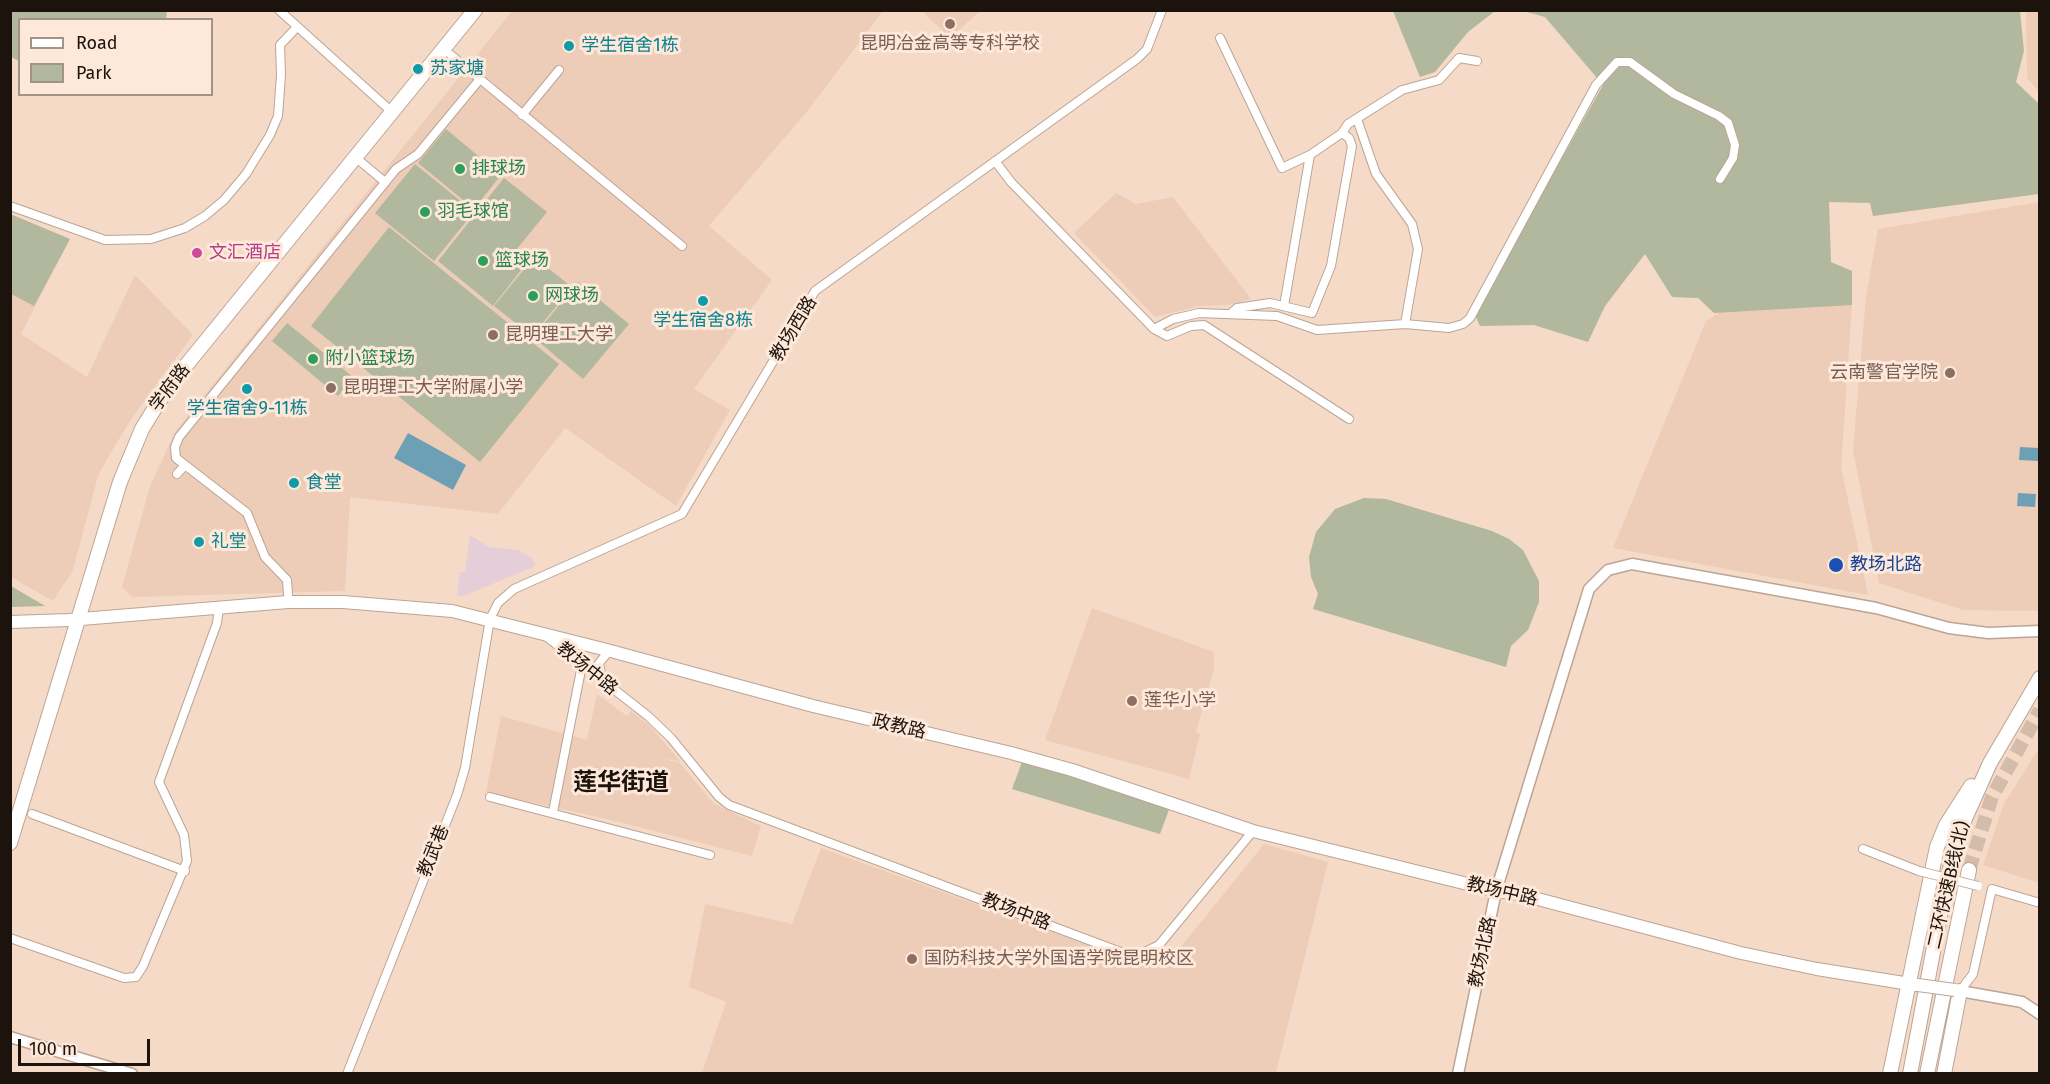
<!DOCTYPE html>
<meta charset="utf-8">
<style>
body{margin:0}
#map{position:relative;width:2050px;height:1084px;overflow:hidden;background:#f4dac7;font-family:"Fira Sans",sans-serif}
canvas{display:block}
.frame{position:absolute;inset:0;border:12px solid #1c130d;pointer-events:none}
.legend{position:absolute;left:18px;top:18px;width:195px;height:78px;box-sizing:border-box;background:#fde8d9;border:2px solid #a39387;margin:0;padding:8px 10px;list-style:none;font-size:18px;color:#1c130d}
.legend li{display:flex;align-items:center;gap:12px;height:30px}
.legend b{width:30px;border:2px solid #a39387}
.scale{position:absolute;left:18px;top:1039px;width:132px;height:27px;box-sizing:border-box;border:3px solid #1c130d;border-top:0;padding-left:8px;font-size:18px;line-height:21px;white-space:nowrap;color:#1c130d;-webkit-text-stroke:4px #fde8d9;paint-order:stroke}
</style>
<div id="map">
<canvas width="2050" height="1084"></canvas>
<div class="frame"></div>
<ul class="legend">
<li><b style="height:8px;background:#fff"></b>Road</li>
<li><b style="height:16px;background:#b1b89d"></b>Park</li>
</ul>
<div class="scale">100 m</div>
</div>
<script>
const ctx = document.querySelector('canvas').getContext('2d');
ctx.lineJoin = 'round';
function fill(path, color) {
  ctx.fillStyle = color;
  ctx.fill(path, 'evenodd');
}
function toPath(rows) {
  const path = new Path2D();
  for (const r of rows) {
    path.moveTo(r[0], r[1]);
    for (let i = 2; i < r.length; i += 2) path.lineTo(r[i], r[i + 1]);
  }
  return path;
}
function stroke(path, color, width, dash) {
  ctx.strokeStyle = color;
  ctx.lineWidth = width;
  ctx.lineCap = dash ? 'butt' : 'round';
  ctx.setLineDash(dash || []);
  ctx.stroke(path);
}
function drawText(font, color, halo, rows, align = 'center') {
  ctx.font = font + ' "Fira Sans","Noto Sans SC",sans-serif';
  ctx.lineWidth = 6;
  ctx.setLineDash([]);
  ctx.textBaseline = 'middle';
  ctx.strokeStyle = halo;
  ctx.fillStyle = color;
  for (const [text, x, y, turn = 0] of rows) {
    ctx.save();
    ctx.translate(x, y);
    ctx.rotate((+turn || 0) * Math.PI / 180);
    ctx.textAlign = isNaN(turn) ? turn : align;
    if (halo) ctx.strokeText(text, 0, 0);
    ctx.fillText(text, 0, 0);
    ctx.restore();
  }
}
fill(toPath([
 [470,535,489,547,518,550,532,558,536,566,463,596,457,596,460,572,465,572]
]), '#e6ced8');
fill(toPath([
 [512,11,883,11,805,114,709,226,772,280,694,389,730,410,676,506,565,428,498,514,350,497,345,591,132,597,122,587,150,486,175,432],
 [922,11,980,11,950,38],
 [2026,11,2039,11,2039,92,2027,78],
 [1116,193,1136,204,1173,197,1251,299,1228,305,1200,306,1155,317,1074,233],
 [2039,202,2039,611,1963,610,1879,583,1853,450,1866,297,1878,229],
 [11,214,70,239,21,334,87,377,135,275,193,335,133,416,107,459,98,476,73,570,53,601,11,577],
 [1763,284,1852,305,1841,467,1868,595,1613,548,1706,321],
 [1092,608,1214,652,1214,669,1196,732,1200,734,1189,779,1045,740],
 [597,694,627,716,631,711,650,726,681,762,649,755,680,763,714,804,761,826,752,856,619,822,486,792,501,716,587,740],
 [2039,748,2039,883,1983,865,2004,804],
 [1264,844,1328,862,1276,1073,702,1073,726,1002,689,987,705,904,792,924,821,848,1133,961,1152,964,1160,954,1172,958]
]), '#edcdb7');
fill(toPath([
 [10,11,11,10,167,11,166,19,20,20,19,61,11,57],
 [1393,11,1495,11,1468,32,1435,72,1420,77],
 [1523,11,2020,11,2024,51,2016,82,2039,104,2039,194,1873,216,1870,203,1829,202,1831,262,1852,271,1852,305,1714,313,1698,298,1672,297,1645,254,1605,306,1588,342,1534,325,1480,326,1476,317,1497,274,1603,85,1545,17],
 [446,129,501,175,474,209,418,163],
 [415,164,474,212,434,261,375,213],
 [504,178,547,212,516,250,529,260,493,306,438,261],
 [10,214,70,239,34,306,11,294],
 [389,227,559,364,480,462,311,326],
 [534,257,572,287,532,336,494,306],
 [578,282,629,324,583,379,533,337],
 [287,323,353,377,338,396,272,341],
 [1364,498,1386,499,1492,531,1509,539,1523,550,1539,581,1539,602,1528,630,1511,646,1506,667,1313,609,1318,594,1311,577,1309,557,1316,532,1335,509],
 [10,586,11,586,45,606,11,607],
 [1022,762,1055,769,1170,807,1160,834,1012,789]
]), '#b1b89d');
fill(toPath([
 [408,433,466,465,453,490,394,458],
 [2020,447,2039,448,2038,461,2019,460],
 [2018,493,2036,494,2035,507,2017,506]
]), '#6da0b5');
stroke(toPath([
 [1969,870,1992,797,2040,710]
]), '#d4bcab', 14, [14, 7]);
const minor = toPath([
 [279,10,392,112],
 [1220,38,1282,168,1310,155,1342,133,1348,124,1402,90,1439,80,1459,58,1477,61],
 [451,55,682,246],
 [522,115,559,70],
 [1357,119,1376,174,1412,224,1418,249,1405,324],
 [355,157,385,182],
 [995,161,1011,182,1154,329,1167,336,1191,326,1204,325,1349,419],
 [10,206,105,240,151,239,185,228,205,216,224,200,246,174,270,135,278,116,281,75,280,45,297,27],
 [1284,306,1310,155],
 [1230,314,1237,308,1270,303,1312,313,1331,266,1352,146,1349,138,1342,133],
 [1154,329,1173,319,1199,313,1277,316,1317,330,1405,324,1449,328,1463,324,1470,318,1596,85,1617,62,1630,62,1674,94,1719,116,1728,123,1735,145,1733,158,1720,179],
 [177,474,185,465],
 [288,594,287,580,265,557,247,513,176,458,175,447,179,437,396,169,418,154,480,79],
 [547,637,648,716,671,738,719,797,729,805,1134,957,1159,945,1253,831],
 [602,681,599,663,610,650],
 [490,797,710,855],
 [553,812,582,665],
 [32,814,185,871],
 [1863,849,1919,871],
 [10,938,124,978,136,977,143,966,187,861,184,835,159,782,217,623,219,608],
 [1960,991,1973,974,1992,889,2040,903],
 [347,1074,457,795,465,768,490,619,498,603,514,589,682,514,815,291,1137,59,1147,49,1162,10]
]);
const tertiary = toPath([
 [1960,991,2022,1002,2040,1014],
 [10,1037,132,1074],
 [1458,1074,1496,891,1589,589,1608,570,1632,564,1876,608,1949,628,1988,633,2040,631]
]);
const secondary = toPath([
 [10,622,69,620,288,602,343,602,452,611,607,650,813,706,1011,753,1072,770,1253,831,1496,891,1519,894,1741,953,1817,969,1916,985]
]);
const primary = toPath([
 [10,843,120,482,142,429,166,390,475,10]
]);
const trunk = toPath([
 [1890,1074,1937,847,1946,825,1971,786],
 [1910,1074,1944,894,1959,832,1990,763,2040,678],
 [1927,1074,1969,870],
 [1944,1074,1960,991]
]);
stroke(minor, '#bda493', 10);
stroke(tertiary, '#bda493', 13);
stroke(secondary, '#bda493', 14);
stroke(primary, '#bda493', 16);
stroke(trunk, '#bda493', 16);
stroke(minor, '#fff', 8);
stroke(tertiary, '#fff', 10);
stroke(secondary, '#fff', 12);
stroke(primary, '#fff', 14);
stroke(trunk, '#fff', 14);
const minorBridge = toPath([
 [1919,871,1978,886]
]);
const secondaryBridge = toPath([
 [1918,985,1955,990]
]);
stroke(minorBridge, '#bda493', 10, []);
stroke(secondaryBridge, '#bda493', 14, []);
stroke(minorBridge, '#fff', 8);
stroke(secondaryBridge, '#fff', 12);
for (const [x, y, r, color] of [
 [950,24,6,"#8d6e63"],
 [569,46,6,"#0f9aa8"],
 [418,69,6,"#0f9aa8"],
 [460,169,6,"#2e9e5b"],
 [425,212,6,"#2e9e5b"],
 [197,253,6,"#d1479c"],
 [483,261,6,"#2e9e5b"],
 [533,296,6,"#2e9e5b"],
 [703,301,6,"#0f9aa8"],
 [493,335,6,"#8d6e63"],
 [313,359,6,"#2e9e5b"],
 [1950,373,6,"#8d6e63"],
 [331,388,6,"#8d6e63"],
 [247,389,6,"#0f9aa8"],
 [294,483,6,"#0f9aa8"],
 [199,542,6,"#0f9aa8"],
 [1836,565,8,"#1a4fb4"],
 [1132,701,6,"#8d6e63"],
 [912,959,6,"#8d6e63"]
]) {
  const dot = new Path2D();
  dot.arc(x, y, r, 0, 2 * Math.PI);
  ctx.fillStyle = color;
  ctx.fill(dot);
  stroke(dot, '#fde8d9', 2);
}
drawText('18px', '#785e54', '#fde8d9', [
 ["昆明冶金高等专科学校",950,44,"center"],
 ["昆明理工大学",505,335],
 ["云南警官学院",1938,373,"right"],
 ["昆明理工大学附属小学",343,388],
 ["莲华小学",1144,701],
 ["国防科技大学外国语学院昆明校区",924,959]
], 'left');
drawText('18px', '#0d838f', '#fde8d9', [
 ["学生宿舍1栋",581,46],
 ["苏家塘",430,69],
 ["学生宿舍8栋",703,321,"center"],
 ["学生宿舍9-11栋",247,409,"center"],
 ["食堂",306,483],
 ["礼堂",211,542]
], 'left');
drawText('18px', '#27864d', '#fde8d9', [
 ["排球场",472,169],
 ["羽毛球馆",437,212],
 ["篮球场",495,261],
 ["网球场",545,296],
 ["附小篮球场",325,359]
], 'left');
drawText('18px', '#b23c85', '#fde8d9', [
 ["文汇酒店",209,253]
], 'left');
drawText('18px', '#1c130d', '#fde8d9', [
 ["教场西路",794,329,-59],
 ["学府路",170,388,-53],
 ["教场中路",587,669,39],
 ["政教路",899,727,13],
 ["教武巷",434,851,-68],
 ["二环快速B线(北)",1949,885,-77],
 ["教场中路",1502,892,13],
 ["教场中路",1016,912,21],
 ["教场北路",1483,952,-78]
]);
drawText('18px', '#164399', '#fde8d9', [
 ["教场北路",1850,565]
], 'left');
drawText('bold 24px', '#1c130d', '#fde8d9', [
 ["莲华街道",621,783]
]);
</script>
